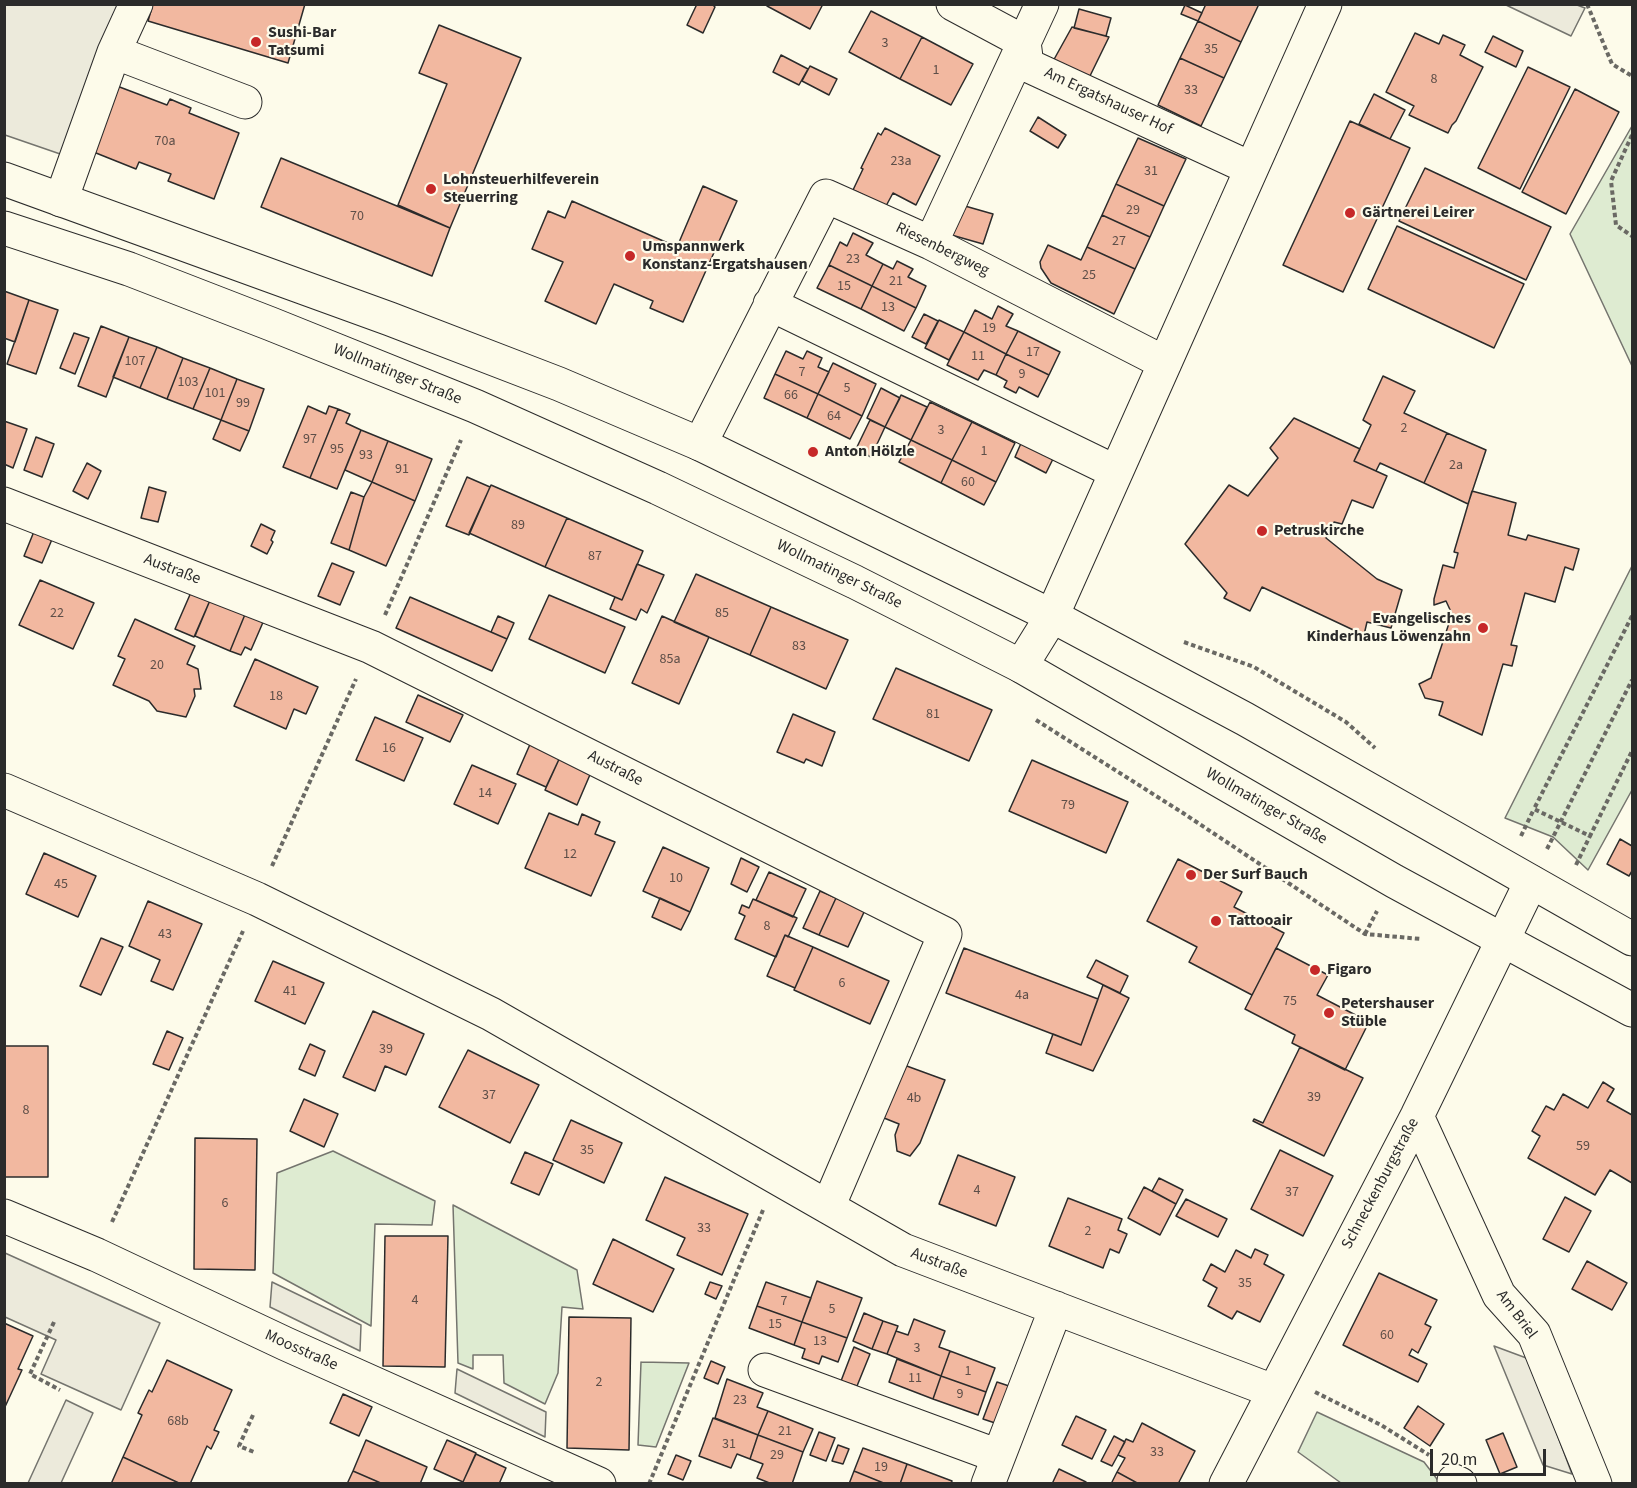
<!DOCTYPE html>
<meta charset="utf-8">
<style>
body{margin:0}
#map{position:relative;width:1637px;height:1488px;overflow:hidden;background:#fdfbea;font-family:"Source Sans 3",sans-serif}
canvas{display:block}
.frame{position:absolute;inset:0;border:6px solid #2b2b2b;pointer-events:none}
.scale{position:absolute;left:1430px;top:1449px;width:116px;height:27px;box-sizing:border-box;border:3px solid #2b2b2b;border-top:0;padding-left:8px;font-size:18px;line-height:21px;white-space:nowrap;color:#2b2b2b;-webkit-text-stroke:4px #fdfbea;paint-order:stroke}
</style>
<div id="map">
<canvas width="1637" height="1488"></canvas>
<div class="frame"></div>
<div class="scale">20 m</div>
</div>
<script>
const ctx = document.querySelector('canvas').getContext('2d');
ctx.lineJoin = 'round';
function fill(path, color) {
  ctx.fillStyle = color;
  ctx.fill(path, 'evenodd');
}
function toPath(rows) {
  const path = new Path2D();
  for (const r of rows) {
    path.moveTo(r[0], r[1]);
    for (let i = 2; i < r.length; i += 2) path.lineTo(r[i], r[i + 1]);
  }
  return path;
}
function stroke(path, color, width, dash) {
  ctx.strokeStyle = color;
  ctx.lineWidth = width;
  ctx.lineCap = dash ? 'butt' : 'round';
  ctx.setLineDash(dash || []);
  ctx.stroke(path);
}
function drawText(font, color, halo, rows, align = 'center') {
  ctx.font = font + ' "Source Sans 3",sans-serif';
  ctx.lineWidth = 4.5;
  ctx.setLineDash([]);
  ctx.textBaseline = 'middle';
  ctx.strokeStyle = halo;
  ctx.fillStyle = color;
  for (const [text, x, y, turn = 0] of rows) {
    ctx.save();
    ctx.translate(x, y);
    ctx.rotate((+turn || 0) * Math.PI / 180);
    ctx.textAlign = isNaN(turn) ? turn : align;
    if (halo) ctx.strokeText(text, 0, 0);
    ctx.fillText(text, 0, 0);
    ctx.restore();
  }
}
const green = toPath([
 [1632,126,1632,366,1570,234,1632,126],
 [1632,566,1632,790,1588,870,1553,837,1505,818,1632,566],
 [333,1151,435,1201,432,1225,375,1224,371,1326,273,1273,277,1173,333,1151],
 [453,1205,577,1270,583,1309,562,1307,558,1373,545,1404,504,1383,503,1355,473,1355,473,1369,458,1363,453,1205],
 [641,1362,689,1363,656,1447,638,1445,641,1362],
 [1317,1412,1424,1462,1440,1483,1341,1483,1298,1452,1317,1412]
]);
fill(green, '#deebd1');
stroke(green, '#74746e', 1.5);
const parking = toPath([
 [5,5,120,5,66,156,5,135,5,5],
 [1506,5,1577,5,1585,8,1571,36,1506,5],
 [5,1253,160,1323,121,1410,41,1374,56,1340,5,1317,5,1253],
 [272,1282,361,1325,360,1351,270,1307,272,1282],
 [1494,1346,1529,1359,1572,1474,1543,1465,1494,1346],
 [457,1369,546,1412,545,1437,455,1393,457,1369],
 [66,1400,93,1413,61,1483,28,1483,66,1400]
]);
fill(parking, '#eceadb');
stroke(parking, '#74746e', 1.5);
const building = toPath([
 [153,4,305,4,288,63,148,21,153,4],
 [697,4,712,4,715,7,703,33,687,25,697,4],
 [768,4,823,4,810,29,767,6,768,4],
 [1206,4,1259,4,1241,42,1198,21,1206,4],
 [1185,5,1202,13,1198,21,1181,14,1185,5],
 [1079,9,1111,18,1106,36,1074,28,1079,9],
 [871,11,922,37,900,79,849,52,871,11],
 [1198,21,1241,42,1224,78,1180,58,1198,21],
 [439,25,521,58,450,228,398,205,447,84,419,73,439,25],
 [1072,27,1109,37,1088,80,1052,63,1072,27],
 [1415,33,1439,44,1443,35,1465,45,1460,55,1483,67,1456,121,1452,125,1448,133,1409,115,1414,106,1386,92,1415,33],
 [1493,36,1523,51,1516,67,1485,52,1493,36],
 [922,37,973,64,951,105,900,79,922,37],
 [781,55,808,69,799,85,773,72,781,55],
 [1180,58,1224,78,1201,126,1158,105,1180,58],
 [810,66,837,79,829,95,802,81,810,66],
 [1528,67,1570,87,1520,189,1478,168,1528,67],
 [117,86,167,105,170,99,191,108,189,113,239,133,214,199,168,181,171,174,139,162,136,169,91,151,117,86],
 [1575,89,1619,112,1566,214,1522,192,1575,89],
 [1374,94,1405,110,1390,139,1359,124,1374,94],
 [1038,117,1066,135,1058,148,1030,131,1038,117],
 [1350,121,1410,148,1343,292,1283,265,1350,121],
 [885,128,940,156,916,205,893,193,886,206,853,190,863,169,861,168,878,133,881,135,885,128],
 [1138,138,1186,159,1164,206,1116,184,1138,138],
 [281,158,450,228,432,276,261,207,281,158],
 [1425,168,1551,227,1526,280,1399,221,1425,168],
 [1116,184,1164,206,1150,237,1102,215,1116,184],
 [703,186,737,201,683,322,650,308,653,301,614,284,596,324,545,301,563,262,532,249,548,211,565,218,572,201,677,247,703,186],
 [958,204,993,214,983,244,948,234,958,204],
 [1102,215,1150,237,1135,269,1087,247,1102,215],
 [1397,226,1524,284,1494,348,1368,289,1397,226],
 [853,233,873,243,866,255,883,264,872,286,829,265,840,242,847,246,853,233],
 [1048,245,1081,260,1087,247,1135,269,1114,314,1051,283,1041,268,1040,262,1048,245],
 [897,261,913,269,908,277,926,286,916,308,872,286,883,264,893,269,897,261],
 [829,265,872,286,861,309,817,288,829,265],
 [872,286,916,308,904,331,861,309,872,286],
 [4,291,29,300,15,342,4,338,4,291],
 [29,300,58,310,36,374,7,364,29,300],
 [998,306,1013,314,1006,326,1018,331,1006,354,964,332,975,310,992,319,998,306],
 [924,314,938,321,926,344,912,337,924,314],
 [939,320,964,332,949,360,925,348,939,320],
 [101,326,129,337,106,397,78,386,101,326],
 [1018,331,1060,352,1049,375,1006,354,1018,331],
 [964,332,1006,354,996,375,984,370,978,380,947,365,964,332],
 [74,333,89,338,75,374,60,368,74,333],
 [129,337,157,347,140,388,113,377,129,337],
 [157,347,183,358,167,399,140,388,157,347],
 [786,351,803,359,807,351,822,358,818,367,829,372,818,394,775,374,786,351],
 [1006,354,1049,375,1038,397,1019,387,1016,393,1004,387,1007,381,996,375,1006,354],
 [183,358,210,368,193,409,167,399,183,358],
 [833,363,876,384,862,416,818,394,833,363],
 [210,368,237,379,221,420,193,409,210,368],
 [775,374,818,394,807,418,764,398,775,374],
 [1383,376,1415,391,1404,413,1447,433,1424,483,1380,463,1376,471,1354,461,1371,425,1363,420,1383,376],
 [237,379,264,389,249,431,221,420,237,379],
 [881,388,900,398,885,427,867,418,881,388],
 [818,394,862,416,850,439,807,418,818,394],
 [901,395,927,407,911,440,885,427,901,395],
 [930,402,972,422,952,460,911,440,930,402],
 [308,406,326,414,329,406,338,409,310,478,283,467,308,406],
 [338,409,350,414,346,423,361,430,337,489,310,478,338,409],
 [1294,418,1360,449,1354,461,1387,476,1373,508,1352,500,1342,524,1334,522,1326,538,1377,579,1402,590,1391,628,1367,622,1364,635,1262,587,1250,611,1224,598,1227,593,1185,544,1229,485,1248,496,1278,458,1270,448,1294,418],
 [221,420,249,431,240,451,213,439,221,420],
 [870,420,885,427,871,457,856,449,870,420],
 [4,421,27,429,13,468,4,464,4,421],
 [972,422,1015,443,996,482,952,460,972,422],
 [361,430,388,441,372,482,345,470,361,430],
 [1447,433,1486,450,1468,504,1424,483,1447,433],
 [36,437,54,444,42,477,24,470,36,437],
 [911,440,952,460,941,483,899,462,911,440],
 [388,441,432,459,415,501,372,482,388,441],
 [1022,441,1054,457,1046,473,1015,457,1022,441],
 [952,460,996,482,984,505,941,483,952,460],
 [87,463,101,471,88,499,73,491,87,463],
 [467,477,490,487,469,535,446,526,467,477],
 [372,482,415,501,386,566,349,550,364,497,372,482],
 [491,485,567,518,545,567,469,533,491,485],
 [149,487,166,492,158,522,141,518,149,487],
 [1472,491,1516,503,1508,535,1526,540,1528,535,1579,549,1573,570,1565,567,1555,602,1525,593,1511,645,1517,646,1512,666,1503,664,1482,735,1439,715,1443,702,1425,698,1419,684,1431,678,1452,614,1446,601,1434,605,1434,599,1443,565,1454,568,1458,553,1454,552,1472,491],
 [351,492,364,497,349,550,331,543,351,492],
 [567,518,643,551,622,600,545,567,567,518],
 [261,524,275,531,271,540,273,542,267,554,251,546,261,524],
 [35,529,53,537,42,563,24,556,35,529],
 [332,563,354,572,340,605,318,596,332,563],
 [637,564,664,575,647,613,641,609,636,620,610,609,615,597,622,600,637,564],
 [696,574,771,607,750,655,674,622,696,574],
 [40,580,94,603,73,649,19,625,40,580],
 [192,590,211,598,194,637,175,629,192,590],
 [549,595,625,627,605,673,529,639,549,595],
 [410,597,507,639,492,671,396,628,410,597],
 [211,598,246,612,230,651,195,636,211,598],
 [771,607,848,640,826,689,750,655,771,607],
 [246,612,264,620,251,650,245,647,241,655,230,651,246,612],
 [498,616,514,623,507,639,491,632,498,616],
 [662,616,709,637,679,704,632,683,662,616],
 [135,619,195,646,187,664,198,669,201,689,194,689,195,696,186,717,157,711,149,701,113,685,125,659,118,656,135,619],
 [255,659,318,687,306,714,294,709,286,729,234,706,255,659],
 [896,668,992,710,969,761,873,719,896,668],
 [418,695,463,715,450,742,406,722,418,695],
 [793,714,835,732,822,766,806,759,804,763,777,752,793,714],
 [375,717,423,738,404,781,356,760,375,717],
 [531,742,561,755,546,787,517,774,531,742],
 [561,755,592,770,577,805,545,790,561,755],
 [1032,760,1128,802,1106,853,1009,811,1032,760],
 [472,765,516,784,498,824,454,804,472,765],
 [549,813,578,825,582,814,600,822,595,834,615,842,591,896,525,868,549,813],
 [1620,839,1632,846,1632,871,1629,876,1607,864,1620,839],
 [663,847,709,868,690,912,643,891,663,847],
 [44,853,96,876,78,917,26,894,44,853],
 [741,858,759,867,747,892,731,884,741,858],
 [1178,859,1242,892,1234,907,1284,933,1252,995,1189,962,1197,947,1147,921,1178,859],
 [769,872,806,889,793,917,756,900,769,872],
 [820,891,836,898,819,935,803,928,820,891],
 [660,898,690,912,681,930,652,917,660,898],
 [836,898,865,910,848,947,819,935,836,898],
 [753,899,797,918,788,937,785,935,776,957,735,939,745,916,739,913,742,905,749,908,753,899],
 [148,901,202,924,173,990,151,981,160,960,129,946,148,901],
 [785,935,813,947,795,988,767,976,785,935],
 [101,938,123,947,101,995,80,986,101,938],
 [813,947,889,981,870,1024,794,990,813,947],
 [964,948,1098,999,1081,1045,946,993,964,948],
 [1276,948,1328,975,1317,995,1369,1022,1345,1070,1292,1043,1295,1035,1245,1009,1276,948],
 [1096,960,1128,976,1120,993,1087,977,1096,960],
 [273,961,324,983,305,1024,255,1001,273,961],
 [1103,985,1129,998,1093,1071,1046,1053,1053,1034,1081,1045,1103,985],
 [373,1011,424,1034,406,1075,385,1066,375,1091,343,1077,373,1011],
 [167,1031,183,1038,169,1070,153,1064,167,1031],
 [310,1044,325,1051,315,1076,299,1069,310,1044],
 [4,1046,48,1046,48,1177,4,1177,4,1046],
 [1300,1047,1363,1078,1324,1156,1253,1121,1254,1119,1263,1123,1300,1047],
 [468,1050,539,1085,510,1143,439,1107,468,1050],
 [904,1065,945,1080,920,1143,910,1156,897,1151,895,1135,899,1124,884,1118,904,1065],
 [1603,1082,1614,1089,1607,1101,1632,1115,1632,1183,1610,1170,1595,1195,1528,1158,1540,1136,1532,1131,1546,1106,1554,1110,1563,1094,1588,1108,1603,1082],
 [304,1099,338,1114,324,1147,290,1131,304,1099],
 [571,1120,622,1143,604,1183,553,1160,571,1120],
 [195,1138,257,1139,255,1270,194,1269,195,1138],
 [1280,1150,1333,1176,1303,1236,1251,1209,1280,1150],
 [525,1152,553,1164,539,1195,511,1183,525,1152],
 [958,1155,1015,1177,996,1226,939,1204,958,1155],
 [665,1177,748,1214,722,1275,677,1255,685,1238,646,1220,665,1177],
 [1159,1178,1183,1190,1176,1204,1152,1191,1159,1178],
 [1144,1187,1176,1204,1160,1235,1128,1218,1144,1187],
 [1565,1197,1591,1211,1569,1252,1543,1239,1565,1197],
 [1068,1198,1122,1219,1118,1230,1127,1234,1119,1253,1110,1249,1103,1268,1049,1246,1068,1198],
 [1186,1199,1227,1219,1218,1237,1176,1216,1186,1199],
 [385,1236,448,1236,445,1367,383,1366,385,1236],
 [613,1239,674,1269,653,1312,593,1284,613,1239],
 [1255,1249,1268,1255,1264,1264,1284,1275,1260,1322,1237,1311,1232,1319,1208,1306,1217,1288,1203,1280,1211,1264,1225,1272,1236,1250,1251,1258,1255,1249],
 [1587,1261,1627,1283,1612,1310,1572,1289,1587,1261],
 [1379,1273,1437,1300,1425,1324,1431,1327,1418,1353,1412,1349,1409,1355,1427,1364,1418,1382,1343,1345,1379,1273],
 [817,1281,862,1298,847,1338,802,1322,817,1281],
 [710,1282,722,1286,716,1299,705,1294,710,1282],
 [766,1282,811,1298,802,1322,757,1306,766,1282],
 [757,1306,802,1322,794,1345,749,1328,757,1306],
 [864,1313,883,1321,872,1349,853,1341,864,1313],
 [569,1317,631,1318,629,1450,567,1448,569,1317],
 [914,1319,945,1331,939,1347,950,1351,941,1376,887,1354,896,1331,908,1335,914,1319],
 [883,1321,898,1326,887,1354,872,1349,883,1321],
 [802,1322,847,1338,838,1362,822,1356,819,1364,802,1358,805,1349,794,1345,802,1322],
 [4,1323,33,1336,18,1369,22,1370,4,1409,4,1323],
 [854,1347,870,1354,857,1386,841,1381,854,1347],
 [950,1351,995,1368,986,1392,941,1376,950,1351],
 [897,1359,941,1376,933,1399,889,1382,897,1359],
 [167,1360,232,1390,214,1430,219,1432,211,1449,207,1446,190,1484,181,1484,123,1457,142,1415,138,1413,149,1390,152,1392,167,1360],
 [711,1361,725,1367,718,1384,704,1378,711,1361],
 [941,1376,986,1392,978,1415,933,1399,941,1376],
 [727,1379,763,1393,757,1407,768,1411,758,1435,715,1418,727,1379],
 [997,1382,1015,1388,1001,1425,983,1419,997,1382],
 [343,1394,372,1407,359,1436,330,1423,343,1394],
 [1418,1406,1444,1424,1430,1446,1404,1428,1418,1406],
 [768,1411,813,1429,803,1452,758,1435,768,1411],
 [1076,1416,1106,1430,1092,1459,1062,1445,1076,1416],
 [713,1418,758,1435,750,1459,737,1454,731,1468,699,1456,713,1418],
 [1142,1423,1195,1451,1178,1484,1139,1484,1117,1472,1125,1458,1118,1455,1126,1439,1133,1442,1142,1423],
 [819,1432,835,1438,826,1461,810,1455,819,1432],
 [1503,1433,1517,1467,1500,1474,1486,1440,1503,1433],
 [758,1435,803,1452,792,1484,772,1484,757,1478,763,1464,750,1459,758,1435],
 [1114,1436,1125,1442,1112,1466,1101,1461,1114,1436],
 [366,1440,427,1467,420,1484,383,1484,353,1471,366,1440],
 [447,1440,476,1453,463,1482,434,1469,447,1440],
 [838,1445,849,1449,843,1464,832,1461,838,1445],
 [863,1448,907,1464,900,1484,886,1484,854,1471,863,1448],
 [476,1454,506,1468,499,1484,462,1484,476,1454],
 [676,1455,691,1461,683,1480,668,1474,676,1455],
 [123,1457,181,1484,111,1484,123,1457],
 [907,1464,952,1481,951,1484,900,1484,907,1464],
 [1059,1469,1086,1482,1085,1484,1052,1484,1059,1469],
 [353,1471,383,1484,347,1484,353,1471],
 [854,1471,886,1484,849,1484,854,1471],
 [1117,1472,1139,1484,1111,1484,1117,1472]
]);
fill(building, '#f2b8a0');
stroke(building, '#2b2b2b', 1.5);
const minor = toPath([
 [953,4,1024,42,1027,65,1250,168],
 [114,52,136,4],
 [61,200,114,52,245,102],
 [931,243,1042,4],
 [770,304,1116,472],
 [700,444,826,196,931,243,1165,363],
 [4,504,371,647,945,934,828,1207],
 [1021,666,1052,616,1325,4],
 [4,790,257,899,491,1014,903,1250,1273,1391],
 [1417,1116,1499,1295,1534,1334,1595,1484],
 [4,1216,97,1255,286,1344,599,1484],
 [765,1370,998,1456],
 [1454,1481,1460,1484],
 [988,1484,1056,1308],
 [1226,1484,1417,1116,1531,882]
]);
const major = toPath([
 [4,179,390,319,559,384,700,444,1052,616,1245,719,1632,939],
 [4,228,129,269,271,324,475,406,658,488,855,582,1021,666,1394,881,1632,1010]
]);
stroke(minor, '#2b2b2b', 35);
stroke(major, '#2b2b2b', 35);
stroke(toPath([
 [1587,4,1612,64,1632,76],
 [1632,135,1611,181,1616,225,1632,236],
 [385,615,461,440],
 [1632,616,1534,809,1590,836,1632,751],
 [1184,642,1254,667,1346,722,1375,748],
 [1036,720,1183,813,1365,934,1421,939],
 [1521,836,1534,809],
 [1547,849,1632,680],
 [1576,865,1590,836],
 [272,866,356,679],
 [1365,934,1377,911],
 [112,1222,243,931],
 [54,1322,30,1374,60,1390],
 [1315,1392,1381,1425,1429,1455],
 [253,1415,239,1446,254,1452],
 [649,1484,763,1210]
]), '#6a6964', 4, [4.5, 3]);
stroke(minor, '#fdfbea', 33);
stroke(major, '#fdfbea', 33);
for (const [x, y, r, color] of [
 [256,42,6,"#c62828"],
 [431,189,6,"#c62828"],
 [1350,213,6,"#c62828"],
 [630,256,6,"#c62828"],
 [813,452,6,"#c62828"],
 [1262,531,6,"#c62828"],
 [1483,628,6,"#c62828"],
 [1191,875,6,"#c62828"],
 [1216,921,6,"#c62828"],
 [1315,970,6,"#c62828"],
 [1329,1013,6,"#c62828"]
]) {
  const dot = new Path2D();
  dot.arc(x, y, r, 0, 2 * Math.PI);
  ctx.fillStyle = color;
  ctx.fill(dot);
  stroke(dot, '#fdfbea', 2);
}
drawText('14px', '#5d4e48', null, [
 ["3",885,44],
 ["35",1211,50],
 ["1",936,71],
 ["8",1434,80],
 ["33",1191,91],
 ["70a",165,142],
 ["23a",901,162],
 ["31",1151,172],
 ["29",1133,211],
 ["70",357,217],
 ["27",1119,242],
 ["23",853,260],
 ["25",1089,276],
 ["21",896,282],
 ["15",844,287],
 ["13",888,308],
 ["19",989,329],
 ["17",1033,353],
 ["11",978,357],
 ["107",135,362],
 ["7",802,373],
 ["9",1022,375],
 ["103",188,383],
 ["5",847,389],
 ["101",215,394],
 ["66",791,396],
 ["99",243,404],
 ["64",834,417],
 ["2",1404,429],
 ["3",941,431],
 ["97",310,440],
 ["95",337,450],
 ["1",984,452],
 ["93",366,456],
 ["2a",1456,466],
 ["91",402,470],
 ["60",968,483],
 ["89",518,526],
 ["87",595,557],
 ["22",57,614],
 ["85",722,614],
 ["83",799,647],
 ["85a",670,660],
 ["20",157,666],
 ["18",276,697],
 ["81",933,715],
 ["16",389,749],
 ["14",485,794],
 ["79",1068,806],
 ["12",570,855],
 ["10",676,879],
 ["45",61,885],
 ["8",767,927],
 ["43",165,935],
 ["6",842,984],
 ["41",290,992],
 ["4a",1022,996],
 ["75",1290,1002],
 ["39",386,1050],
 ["37",489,1096],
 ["39",1314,1098],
 ["4b",914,1099],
 ["8",26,1111],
 ["59",1583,1147],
 ["35",587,1151],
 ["4",977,1191],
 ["37",1292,1193],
 ["6",225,1204],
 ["33",704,1229],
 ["2",1088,1232],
 ["35",1245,1284],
 ["4",415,1301],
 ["7",784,1302],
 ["5",832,1310],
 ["15",775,1325],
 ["60",1387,1336],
 ["13",820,1342],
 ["3",917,1349],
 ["1",968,1372],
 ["11",915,1379],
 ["2",599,1383],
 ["9",960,1395],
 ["23",740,1401],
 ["68b",178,1422],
 ["21",785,1432],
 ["31",729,1445],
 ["33",1157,1453],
 ["29",777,1456],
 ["19",881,1468]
]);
drawText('bold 16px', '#2b2b2b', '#fdfbea', [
 ["Sushi-Bar",268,33],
 ["Tatsumi",268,51],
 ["Lohnsteuerhilfeverein",443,180],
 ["Steuerring",443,198],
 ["Gärtnerei Leirer",1362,213],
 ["Umspannwerk",642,247],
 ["Konstanz-Ergatshausen",642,265],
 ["Anton Hölzle",825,452],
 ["Petruskirche",1274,531],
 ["Evangelisches",1471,619,"right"],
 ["Kinderhaus Löwenzahn",1471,637,"right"],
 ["Der Surf Bauch",1203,875],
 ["Tattooair",1228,921],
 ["Figaro",1327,970],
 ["Petershauser",1341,1004],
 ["Stüble",1341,1022]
], 'left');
drawText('16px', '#2b2b2b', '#fdfbea', [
 ["Am Ergatshauser Hof",1108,102,25],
 ["Riesenbergweg",942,250,26],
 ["Wollmatinger Straße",397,375,22],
 ["Austraße",172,570,21],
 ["Wollmatinger Straße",839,575,26],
 ["Austraße",615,769,27],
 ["Wollmatinger Straße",1266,807,30],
 ["Schneckenburgstraße",1381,1184,-62],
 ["Austraße",939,1264,21],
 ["Am Briel",1516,1315,53],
 ["Moosstraße",301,1351,24]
]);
</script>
